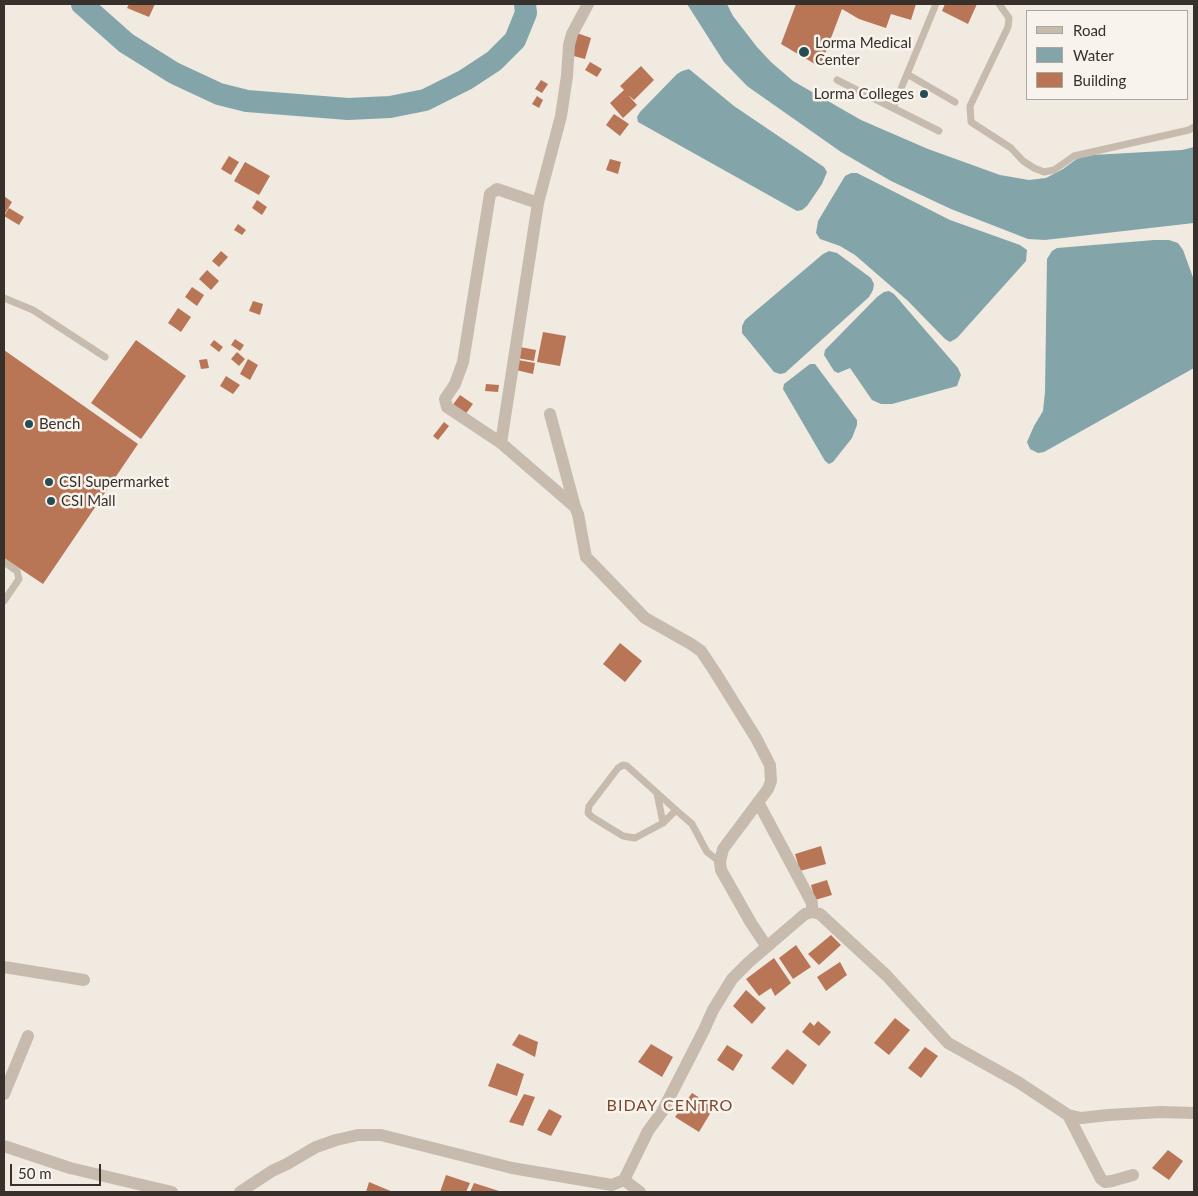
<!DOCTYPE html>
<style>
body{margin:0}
#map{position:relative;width:1198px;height:1196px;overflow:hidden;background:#f0eae1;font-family:Lato,sans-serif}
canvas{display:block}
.frame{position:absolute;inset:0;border:5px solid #37302b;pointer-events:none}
.legend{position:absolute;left:1026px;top:10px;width:162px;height:90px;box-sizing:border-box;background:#f8f4ed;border:1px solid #aba69f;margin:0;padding:6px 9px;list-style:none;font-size:15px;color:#37302b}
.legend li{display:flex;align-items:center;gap:10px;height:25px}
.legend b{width:25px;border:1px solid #aba69f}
.scale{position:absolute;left:10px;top:1164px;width:91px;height:22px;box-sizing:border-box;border:2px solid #37302b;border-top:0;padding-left:6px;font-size:15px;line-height:18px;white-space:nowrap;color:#37302b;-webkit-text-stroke:4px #f8f4ed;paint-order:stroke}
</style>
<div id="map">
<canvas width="1198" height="1196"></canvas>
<div class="frame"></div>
<ul class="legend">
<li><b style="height:6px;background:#c7bbae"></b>Road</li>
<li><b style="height:14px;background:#83a5aa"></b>Water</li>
<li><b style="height:14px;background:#b87657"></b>Building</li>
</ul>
<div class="scale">50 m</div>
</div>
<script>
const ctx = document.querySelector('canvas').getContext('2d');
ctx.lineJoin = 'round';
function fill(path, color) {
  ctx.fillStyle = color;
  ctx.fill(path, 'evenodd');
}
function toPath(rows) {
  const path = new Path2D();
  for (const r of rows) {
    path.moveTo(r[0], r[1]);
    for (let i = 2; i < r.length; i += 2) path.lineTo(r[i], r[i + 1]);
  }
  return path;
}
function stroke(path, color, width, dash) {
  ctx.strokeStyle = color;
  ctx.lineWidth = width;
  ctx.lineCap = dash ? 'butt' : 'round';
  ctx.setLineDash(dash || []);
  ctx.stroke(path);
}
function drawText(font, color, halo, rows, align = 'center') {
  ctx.font = font + ' Lato,sans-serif';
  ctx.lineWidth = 5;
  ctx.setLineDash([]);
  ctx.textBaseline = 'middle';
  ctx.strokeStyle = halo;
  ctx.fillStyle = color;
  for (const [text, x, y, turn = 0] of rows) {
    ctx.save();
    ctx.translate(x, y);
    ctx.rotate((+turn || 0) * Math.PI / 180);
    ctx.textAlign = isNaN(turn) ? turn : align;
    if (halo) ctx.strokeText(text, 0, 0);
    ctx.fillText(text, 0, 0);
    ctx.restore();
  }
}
fill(toPath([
 [687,4,727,4,733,16,757,47,771,62,793,81,861,120,928,149,1000,175,1029,180,1046,178,1063,169,1078,158,1092,155,1182,150,1194,147,1194,223,1045,240,1028,239,951,209,891,181,841,152,747,86,724,62],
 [689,69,734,106,824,167,827,172,822,184,807,206,802,210,797,211,638,122,637,117,640,112,677,74,682,71],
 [851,173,857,173,950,220,1020,245,1027,250,1026,261,957,338,950,342,945,339,908,301,855,255,840,246,820,239,816,233,818,221,845,176],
 [1154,240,1169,240,1178,243,1183,250,1194,280,1194,368,1044,452,1038,453,1030,449,1027,442,1034,426,1043,411,1045,392,1047,259,1052,251,1057,248],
 [829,251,837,253,871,278,874,284,873,290,869,297,785,373,780,374,774,372,742,333,742,326,745,320,823,254],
 [889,291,894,294,958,368,961,375,957,386,892,404,881,404,872,400,850,368,838,373,834,371,824,355,825,350,877,297,884,292],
 [810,364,815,364,857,420,857,425,852,438,833,462,829,464,825,461,783,389,784,384]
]), '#83a5aa');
stroke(toPath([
 [82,4,126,43,174,73,219,94,247,101,348,109,390,107,425,100,465,80,494,61,515,40,526,13,525,4]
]), '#83a5aa', 22);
fill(toPath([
 [129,4,155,4,149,17,127,8],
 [796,4,916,4,911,20,891,14,886,28,859,19,842,9,820,67,781,44],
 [945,4,977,4,968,24,942,11],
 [577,33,591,38,585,59,570,55],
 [590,62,602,69,597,77,585,70],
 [641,66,654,80,634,100,628,95,637,105,623,118,610,103,624,90,620,86],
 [541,80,548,84,542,93,535,89],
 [537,96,543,100,539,108,532,104],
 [614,114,629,124,620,136,606,125],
 [229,156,239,162,231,175,221,169],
 [610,159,621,162,618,174,606,170],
 [245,162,270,176,259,195,234,181],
 [4,196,12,202,4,215],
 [257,200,267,207,262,215,252,208],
 [9,208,24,217,19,225,4,216],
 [238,224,246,230,242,235,234,230],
 [221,251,228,257,219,267,212,261],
 [207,270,219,281,211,290,199,279],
 [192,287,204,295,197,306,185,297],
 [253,301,263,304,260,315,249,311],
 [178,308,191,317,181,332,168,323],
 [543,332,566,336,560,366,537,362],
 [235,339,244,345,240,351,231,345],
 [136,340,186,376,141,439,91,403],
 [214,340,223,347,219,352,210,345],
 [520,347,536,350,534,361,517,358],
 [4,350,138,444,43,584,4,558],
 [237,352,245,359,239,366,231,359],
 [207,359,209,368,201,369,199,360],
 [248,359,258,365,250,380,240,374],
 [518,360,535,363,533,374,516,370],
 [226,376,240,385,233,394,220,386],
 [486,384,499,385,498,392,485,391],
 [460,395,473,404,464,416,452,406],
 [444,422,449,426,438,440,433,436],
 [620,643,642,661,625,682,603,664],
 [821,846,826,864,800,871,795,854],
 [827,880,832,895,815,900,811,885],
 [831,935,841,945,819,965,808,954],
 [796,945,811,967,793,979,779,958],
 [774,958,791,983,775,996,771,988,759,996,746,979],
 [840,962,847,975,826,991,817,977],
 [746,990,766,1008,752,1024,733,1006],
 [895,1018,910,1030,889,1055,874,1043],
 [818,1021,831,1032,819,1046,802,1032,810,1022,814,1026],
 [519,1034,538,1042,535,1057,512,1045],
 [651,1044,673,1057,662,1077,638,1062],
 [727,1045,743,1055,733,1071,717,1060],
 [925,1047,938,1056,921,1078,908,1068],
 [787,1049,807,1065,793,1085,771,1068],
 [497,1063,524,1074,517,1096,488,1086],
 [692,1093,714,1107,699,1132,675,1117],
 [524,1094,535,1097,523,1126,509,1122],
 [549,1109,562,1116,551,1136,537,1130],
 [1168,1150,1183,1161,1169,1180,1152,1168],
 [446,1175,470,1183,466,1192,440,1192],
 [369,1182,393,1192,366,1192],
 [474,1183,499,1191,498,1192,470,1192]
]), '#b87657');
stroke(toPath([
 [999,4,1009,18,1008,27,970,106,971,122,1011,148,1023,161,1034,168,1044,172,1054,170,1074,156,1189,130,1194,127],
 [907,74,955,102],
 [837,80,939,131],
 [893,108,936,4],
 [4,298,33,310,105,357],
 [4,562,17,571,19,579,4,601],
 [657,793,663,823],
 [676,810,663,823,635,838,623,836,592,817,588,813,589,806,618,768,623,765,627,766,676,810,692,824,707,852,720,862]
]), '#c7bbae', 7);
stroke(toPath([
 [588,4,572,34,569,45,567,76,561,116,538,203,501,443,575,507,578,514,585,552,586,557,591,562,645,618,691,644,701,651,715,672,756,738,770,765,771,781,768,789,723,849,720,862,721,870,751,923,767,947],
 [550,414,575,507],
 [501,443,447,407,445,399,455,384,463,362,490,194,497,189,538,203],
 [758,802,812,903,812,912],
 [4,967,84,980],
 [4,1094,28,1036],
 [1068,1115,1101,1179,1105,1182,1112,1181,1133,1175],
 [4,1146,70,1168,172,1192],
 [624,1180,640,1192],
 [240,1192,272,1171,287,1164,316,1147,336,1140,358,1135,381,1135,512,1168,612,1185,624,1180,648,1131,662,1112,704,1030,713,1010,732,979,749,962,805,914,812,912,820,914,887,976,948,1043,1018,1082,1068,1115,1081,1118,1108,1115,1161,1112,1194,1113]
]), '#c7bbae', 12);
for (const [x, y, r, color] of [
 [804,52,6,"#254d54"],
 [924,94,5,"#254d54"],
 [29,424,5,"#254d54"],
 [49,482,5,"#254d54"],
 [51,501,5,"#254d54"]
]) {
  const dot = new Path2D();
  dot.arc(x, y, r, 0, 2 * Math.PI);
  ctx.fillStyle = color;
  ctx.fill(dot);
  stroke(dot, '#f8f4ed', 2);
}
drawText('15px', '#37302b', '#f8f4ed', [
 ["Lorma Medical",815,43],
 ["Center",815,60],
 ["Lorma Colleges",914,94,"right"],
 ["Bench",39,424],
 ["CSI Supermarket",59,482],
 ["CSI Mall",61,501]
], 'left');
ctx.letterSpacing = '1px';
drawText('16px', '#7c472e', '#f8f4ed', [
 ["BIDAY CENTRO",670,1106]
]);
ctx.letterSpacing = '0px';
</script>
